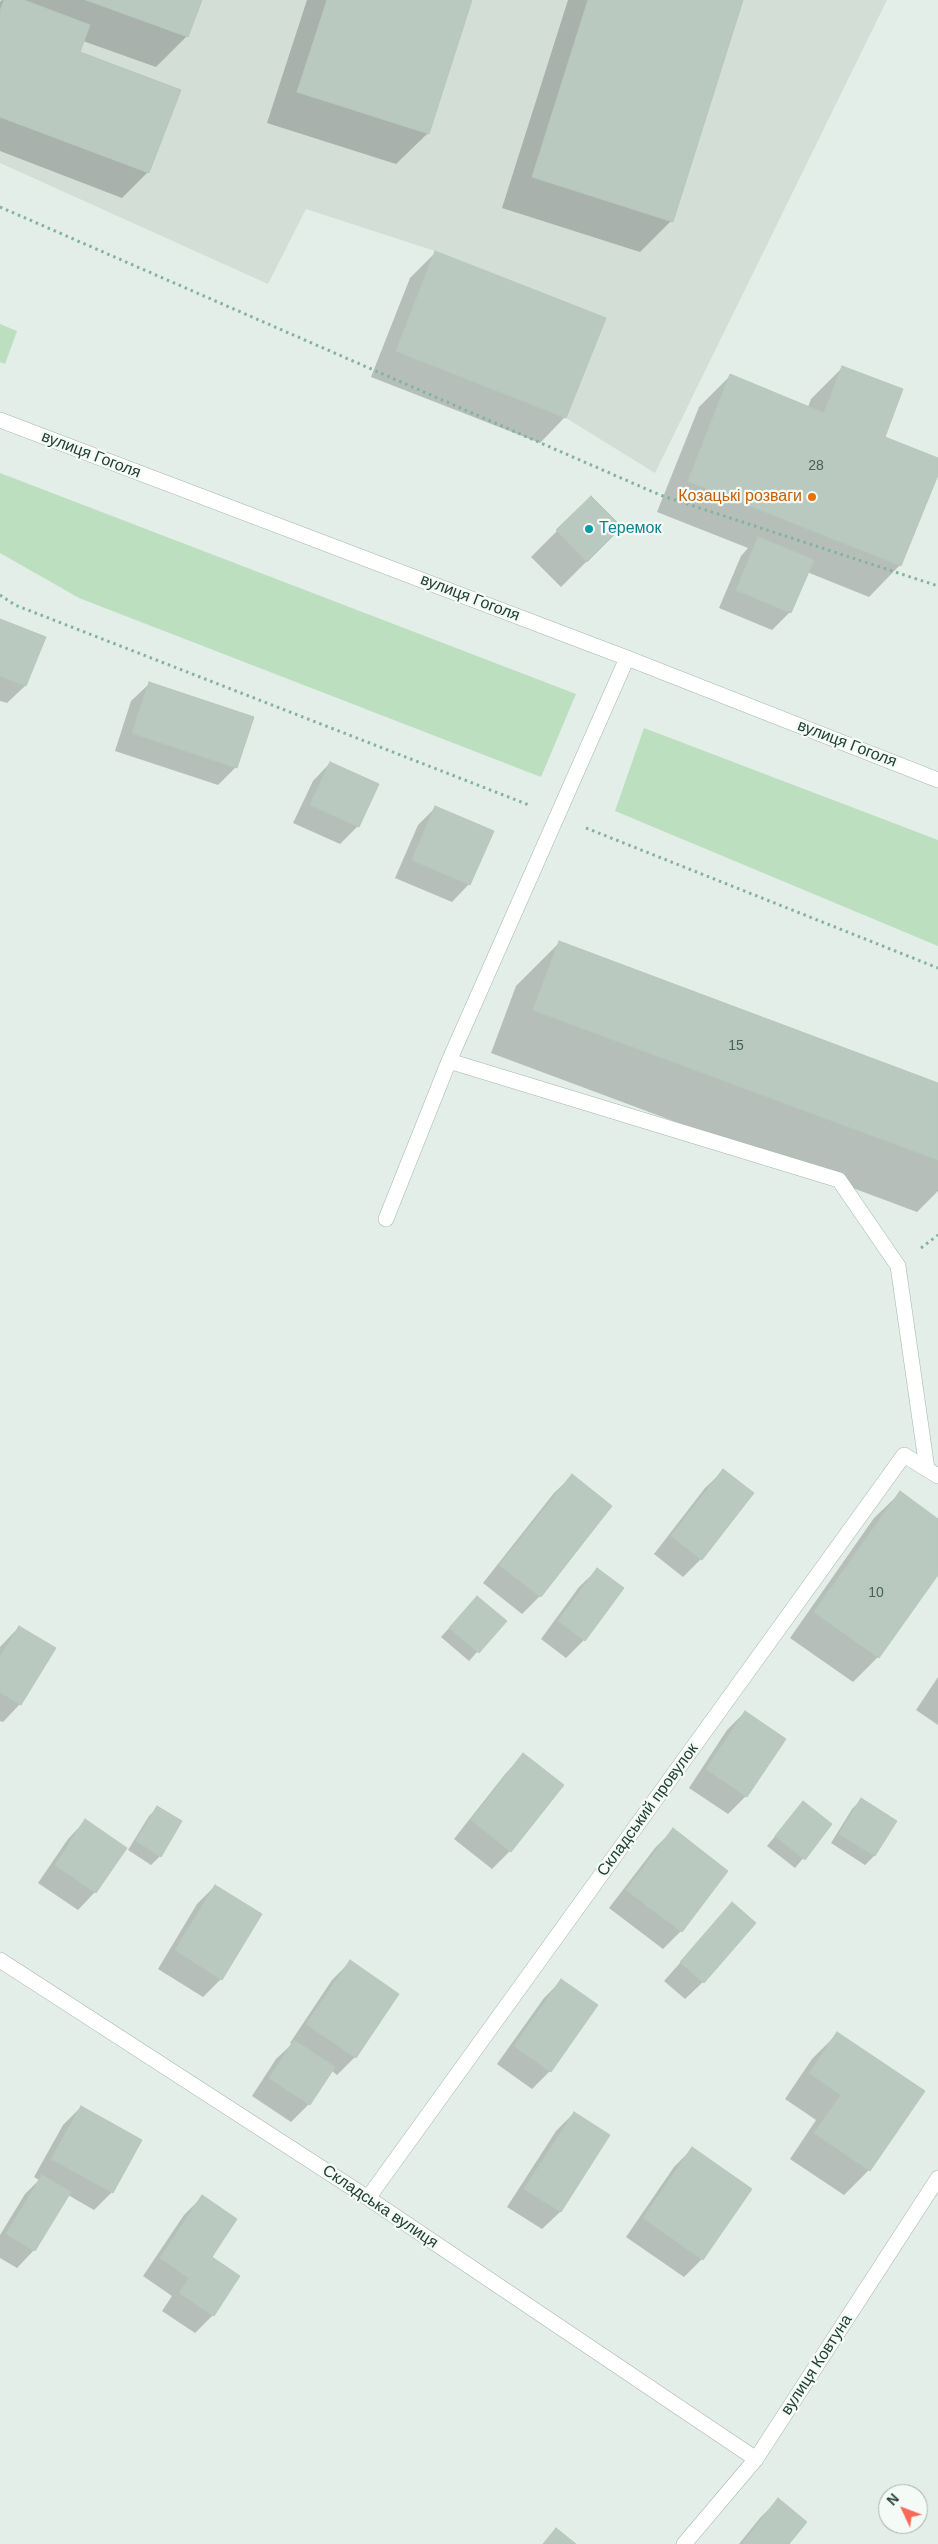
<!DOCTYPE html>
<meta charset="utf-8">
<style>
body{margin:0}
#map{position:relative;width:938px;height:2544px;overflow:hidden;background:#e3eee8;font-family:Arial,sans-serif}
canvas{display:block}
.north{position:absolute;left:878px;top:2484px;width:50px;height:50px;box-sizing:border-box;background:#f4faf6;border:1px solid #a0b0a8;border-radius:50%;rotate:313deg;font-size:14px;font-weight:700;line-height:20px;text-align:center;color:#224034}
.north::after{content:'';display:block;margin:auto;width:18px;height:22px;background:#f76a59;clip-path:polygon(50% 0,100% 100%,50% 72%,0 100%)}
</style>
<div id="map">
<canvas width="938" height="2544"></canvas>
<div class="north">N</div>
</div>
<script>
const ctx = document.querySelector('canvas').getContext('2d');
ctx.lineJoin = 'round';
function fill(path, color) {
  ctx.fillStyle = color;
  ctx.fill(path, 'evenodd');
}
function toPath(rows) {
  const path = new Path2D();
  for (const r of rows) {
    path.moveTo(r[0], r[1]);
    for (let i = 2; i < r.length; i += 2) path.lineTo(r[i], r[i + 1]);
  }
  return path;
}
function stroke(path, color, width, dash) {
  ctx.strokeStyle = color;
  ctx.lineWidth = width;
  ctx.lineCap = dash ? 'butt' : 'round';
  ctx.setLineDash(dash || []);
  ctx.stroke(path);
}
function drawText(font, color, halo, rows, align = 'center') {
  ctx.font = font + ' Arial,sans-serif';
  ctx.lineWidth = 4.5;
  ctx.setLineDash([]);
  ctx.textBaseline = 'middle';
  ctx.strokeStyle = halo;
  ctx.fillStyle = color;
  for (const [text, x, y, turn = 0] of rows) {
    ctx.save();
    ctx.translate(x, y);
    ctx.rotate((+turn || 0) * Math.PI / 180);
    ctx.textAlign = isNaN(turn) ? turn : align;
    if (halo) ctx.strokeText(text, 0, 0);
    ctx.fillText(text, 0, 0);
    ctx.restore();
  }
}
fill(toPath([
 [0,0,887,0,655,473,566,418,605,318,435,251,306,209,268,284,0,163]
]), '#d2ded6');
fill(toPath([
 [0,324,17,331,5,364,0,362],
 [0,473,576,694,541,777,79,598,0,553],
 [644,728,938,840,938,946,615,811]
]), '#bcdfc0');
fill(toPath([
 [2,0,200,0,187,36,156,67,83,41,78,53,148,172,122,198,0,151,0,2],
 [307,0,470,0,428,133,396,164,267,123],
 [568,0,741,0,671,221,640,252,502,208],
 [436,252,565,417,540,443,371,377,410,278],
 [842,368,884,437,938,459,938,472,900,565,869,597,807,572,790,612,772,630,719,608,741,556,748,548,657,512,699,407,730,376,808,407,811,399],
 [591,497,621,527,561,587,531,557],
 [0,620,44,638,25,686,7,703,0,701],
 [149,684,236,767,218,785,115,751,131,701],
 [330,763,358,826,340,844,293,823,313,781],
 [436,807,469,884,452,902,395,878,418,825],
 [559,943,938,1084,938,1191,917,1212,491,1053,516,986],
 [723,1471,752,1493,701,1559,683,1577,654,1554,705,1488],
 [572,1476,611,1507,540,1596,522,1614,483,1583,554,1493],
 [900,1493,938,1520,938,1572,878,1657,853,1682,790,1638,874,1518],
 [597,1570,584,1640,566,1658,541,1639,579,1587],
 [468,1607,505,1621,469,1661,441,1637],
 [19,1627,20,1704,3,1722,0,1721,0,1647],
 [938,1677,938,1725,916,1710],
 [745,1712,746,1796,728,1814,689,1788,727,1730],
 [524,1755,562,1786,510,1851,492,1869,454,1839,506,1773],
 [861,1800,896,1821,874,1856,865,1865,831,1843,852,1809],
 [803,1803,831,1825,795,1868,767,1846],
 [158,1807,160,1856,151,1865,128,1850,149,1816],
 [85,1821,95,1892,78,1910,38,1883,68,1839],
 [673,1830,727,1871,681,1931,663,1949,609,1908,655,1848],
 [215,1886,221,1979,203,1997,158,1969,197,1904],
 [732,1904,703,1982,685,1999,664,1981],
 [350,1962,355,2057,337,2075,331,2070,309,2104,291,2122,252,2096,276,2059,292,2044,290,2043,332,1980],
 [562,1980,550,2071,532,2089,497,2064,544,1998],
 [837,2034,869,2170,844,2195,790,2159,816,2120,785,2099,812,2059],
 [81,2107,112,2192,94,2210,68,2195,34,2250,17,2268,0,2258,0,2235,25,2194,39,2180,34,2177,63,2125],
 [574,2113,608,2135,560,2212,542,2229,507,2207,556,2131],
 [692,2149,702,2259,684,2277,626,2237,674,2167],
 [202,2197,210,2257,213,2315,195,2333,162,2311,172,2296,143,2276,184,2215],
 [778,2500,788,2544,739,2544,760,2518]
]), '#0003');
const building = toPath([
 [4,0,24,0,90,25,80,52,181,90,149,173,0,117,0,11,4,0],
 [86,0,202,0,188,37,86,0],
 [327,0,472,0,429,134,297,92,327,0],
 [588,0,743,0,673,222,532,177,588,0],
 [435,251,606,318,566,418,396,351,435,251],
 [842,366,903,389,885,437,938,458,938,475,901,566,688,481,730,374,824,413,842,366],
 [591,496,622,527,587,562,556,530,591,496],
 [758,537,814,560,791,613,736,590,758,537],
 [0,619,46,637,26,686,0,676,0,619],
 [149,682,254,717,237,768,132,733,149,682],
 [330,762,379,784,359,827,310,805,330,762],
 [435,806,494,831,470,885,412,860,435,806],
 [559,941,938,1083,938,1160,533,1010,559,941],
 [723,1469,754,1493,702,1560,671,1536,723,1469],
 [572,1474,612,1506,541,1597,499,1565,572,1474],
 [900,1491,938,1519,938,1575,879,1658,814,1612,900,1491],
 [597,1568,624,1588,585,1641,558,1621,597,1568],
 [477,1596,507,1621,479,1653,449,1628,477,1596],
 [19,1626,56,1648,21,1705,0,1692,0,1657,19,1626],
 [745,1711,786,1739,747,1797,706,1769,745,1711],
 [523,1753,564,1785,511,1852,471,1820,523,1753],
 [861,1798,897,1821,875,1856,839,1834,861,1798],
 [803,1801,832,1824,805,1860,775,1836,803,1801],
 [157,1806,182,1821,161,1857,136,1841,157,1806],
 [85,1819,127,1848,96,1893,55,1865,85,1819],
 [673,1828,728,1871,682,1932,626,1890,673,1828],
 [215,1885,262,1914,222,1980,175,1950,215,1885],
 [732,1902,756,1923,704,1983,680,1962,732,1902],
 [350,1960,399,1994,356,2058,306,2024,350,1960],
 [561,1979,598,2005,551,2072,514,2046,561,1979],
 [837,2032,925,2091,870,2171,814,2133,841,2095,809,2073,837,2032],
 [294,2040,335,2067,310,2105,269,2078,294,2040],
 [81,2106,142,2140,113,2193,51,2159,81,2106],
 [574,2112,610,2135,561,2212,524,2189,574,2112],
 [692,2147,752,2189,703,2260,643,2218,692,2147],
 [42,2175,71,2192,35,2251,6,2234,42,2175],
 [202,2195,237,2219,212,2257,240,2276,214,2316,179,2293,189,2278,160,2258,202,2195],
 [778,2498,807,2522,789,2544,742,2544,778,2498],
 [556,2528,576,2544,543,2544,556,2528]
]);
fill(building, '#b9c9c0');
stroke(building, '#b5c8be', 1);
const service = toPath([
 [449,1061,839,1180,898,1266,927,1469],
 [386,1219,449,1061,627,658]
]);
const minor = toPath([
 [0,1960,368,2198,756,2459],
 [368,2198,904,1455,938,1476],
 [684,2544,756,2459,938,2178]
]);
const tertiary = toPath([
 [0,420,627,658,938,780]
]);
stroke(service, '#a5b6ae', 16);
stroke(minor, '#a5b6ae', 16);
stroke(tertiary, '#a5b6ae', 16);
stroke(toPath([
 [0,207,660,495,938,586],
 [0,595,15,605,529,805],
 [586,828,938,968],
 [921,1248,938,1235]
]), '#83b29d', 3, [2.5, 4]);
stroke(service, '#fff', 15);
stroke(minor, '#fff', 15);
stroke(tertiary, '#fff', 15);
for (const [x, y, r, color] of [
 [812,497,5,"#e8710a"],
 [589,529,5,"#0f9aa8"]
]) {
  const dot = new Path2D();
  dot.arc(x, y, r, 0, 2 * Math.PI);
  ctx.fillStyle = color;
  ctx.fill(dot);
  stroke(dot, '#f4faf6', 2);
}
drawText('14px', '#486257', null, [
 ["28",816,466],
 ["15",736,1046],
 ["10",876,1593]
]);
drawText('16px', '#224034', '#f4faf6', [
 ["вулиця Гоголя",91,455,21],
 ["вулиця Гоголя",470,598,21],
 ["вулиця Гоголя",847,744,21],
 ["Складський провулок",648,1810,-54],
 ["Складська вулиця",380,2207,34],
 ["вулиця Ковтуна",817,2365,-57]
]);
drawText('16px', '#c56008', '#f4faf6', [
 ["Козацькі розваги",802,497]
], 'right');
drawText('16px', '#0d838f', '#f4faf6', [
 ["Теремок",599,529]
], 'left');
</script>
